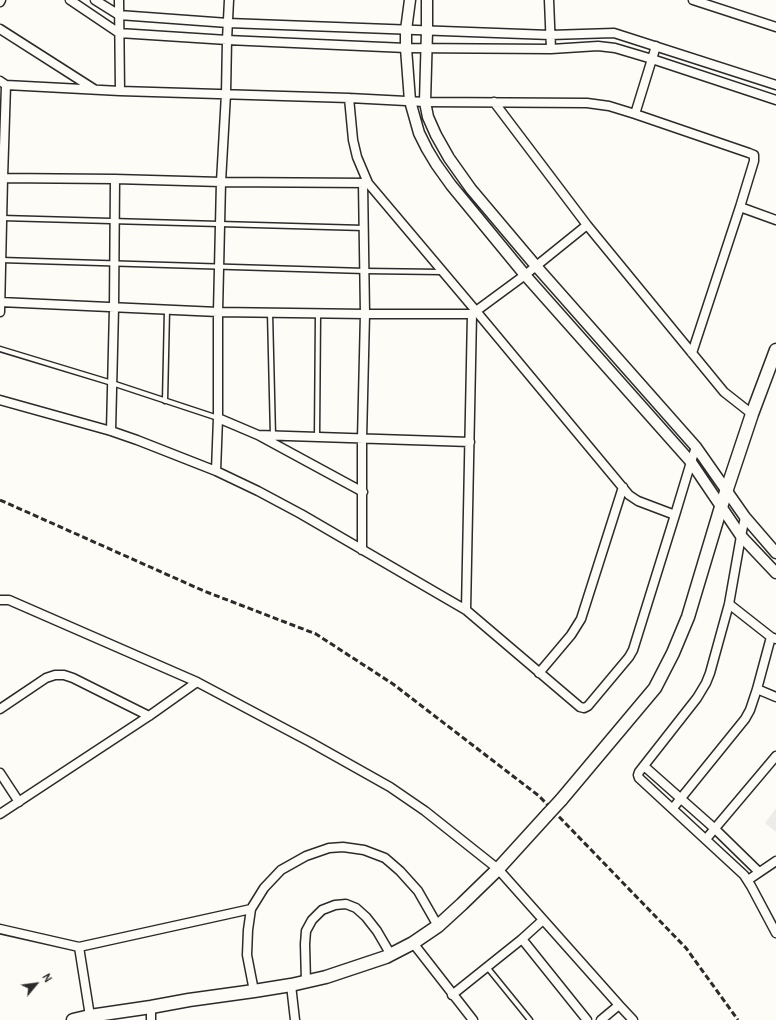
<!DOCTYPE html>
<style>
body{margin:0}
#map{position:relative;width:776px;height:1020px;overflow:hidden;background:#fdfcf7;font-family:Pangolin,sans-serif}
canvas{display:block}
.north{position:absolute;left:16px;top:964px;width:40px;height:40px;-webkit-text-stroke:3px #fdfcf7;paint-order:stroke;rotate:61deg;font-size:11px;font-weight:700;line-height:16px;text-align:center;color:#2b2b2b}
.north::after{content:'';display:block;margin:auto;width:14px;height:18px;background:#2b2b2b;clip-path:polygon(50% 0,100% 100%,50% 72%,0 100%)}
</style>
<div id="map">
<canvas width="776" height="1020"></canvas>
<div class="north">N</div>
</div>
<script>
const ctx = document.querySelector('canvas').getContext('2d');
ctx.lineJoin = 'round';
function fill(path, color) {
  ctx.fillStyle = color;
  ctx.fill(path, 'evenodd');
}
function toPath(rows) {
  const path = new Path2D();
  for (const r of rows) {
    path.moveTo(r[0], r[1]);
    for (let i = 2; i < r.length; i += 2) path.lineTo(r[i], r[i + 1]);
  }
  return path;
}
function stroke(path, color, width, dash) {
  ctx.strokeStyle = color;
  ctx.lineWidth = width;
  ctx.lineCap = dash ? 'butt' : 'round';
  ctx.setLineDash(dash || []);
  ctx.stroke(path);
}
fill(toPath([
 [776,808,776,832,765,823]
]), '#edece8');
const service = toPath([
 [2,218,364,228],
 [1,260,365,271,442,272],
 [270,313,273,436],
 [0,349,112,383,218,418],
 [165,401,167,310],
 [317,437,318,314],
 [487,967,530,1020]
]);
const minor = toPath([
 [70,0,119,33,227,40,406,48,551,49,598,46,615,48,652,59,776,100],
 [95,0,119,15,228,23,550,35,614,33,776,85],
 [119,0,120,91],
 [549,0,551,49],
 [693,0,776,27],
 [0,2,1,0],
 [0,29,94,89],
 [0,81,6,85,120,91,349,98,425,102,587,103,609,106,635,114,749,153,754,155,754,161,740,207,692,353],
 [349,98,353,140,357,157,368,183],
 [494,102,587,225,692,353,724,392,752,414],
 [635,114,656,46],
 [0,178,115,179,221,182,368,183,476,311,629,495,638,501,675,515],
 [740,207,776,220],
 [0,302,218,312,365,314,472,314],
 [0,312,3,178,6,85],
 [0,400,111,431,137,440,216,471,258,491,301,514,466,610,580,707,584,708,588,706,629,657,633,650,675,515,691,462,696,447],
 [218,418,258,435,363,492],
 [111,431,114,308,115,179],
 [258,435,470,442],
 [216,471,218,418,218,312,221,182,226,94,227,40,229,0],
 [745,517,741,536,729,604,710,673,706,683,697,698,639,772,638,775,639,778,744,875,751,886,776,933],
 [362,550,362,439,365,314,363,183],
 [0,600,9,600,197,682,310,742,390,787,425,811,498,869,619,1005,633,1020],
 [729,604,771,637,776,639],
 [466,610,472,314,525,275,587,225],
 [539,673,571,635,581,619,623,487],
 [757,689,776,697],
 [0,709,46,678,55,675,64,675,73,678,149,716],
 [644,766,714,828,759,872],
 [0,773,19,802],
 [673,808,745,719,750,710,757,689,771,637],
 [0,814,149,716,197,682],
 [706,839,776,756],
 [748,880,776,861],
 [0,929,79,947,251,909],
 [522,939,543,920],
 [413,943,473,1020],
 [79,947,90,1016],
 [306,982,305,944,306,931,312,920,322,910,335,905,346,904,356,908,366,917,377,931,391,955],
 [291,985,295,1020],
 [254,991,247,955,248,930,251,909,264,888,281,870,306,856,329,848,343,847,364,850,385,858,400,871,418,891,438,926],
 [452,995,522,939,587,1020],
 [151,1007,151,1020],
 [601,1020,619,1005]
]);
const tertiary = toPath([
 [410,0,406,30,406,48,410,101,419,133,427,149,436,164,451,185,525,275,691,462,741,536,776,573],
 [427,0,427,31,425,102,428,117,436,135,449,158,471,189,536,266,696,447,745,517,776,553]
]);
const secondary = toPath([
 [561,800,655,688,673,653,688,617,721,507,752,414,776,350],
 [73,1020,90,1016,151,1007,189,1000,254,991,291,985,326,977,386,957,413,943,438,926,462,904,498,869,548,814]
]);
stroke(service, '#2b2b2b', 7);
stroke(minor, '#2b2b2b', 11);
stroke(tertiary, '#2b2b2b', 13);
stroke(secondary, '#2b2b2b', 15);
stroke(service, '#fdfcf7', 4);
stroke(minor, '#fdfcf7', 8);
stroke(tertiary, '#fdfcf7', 10);
stroke(secondary, '#fdfcf7', 12);
stroke(toPath([
 [0,500,204,591,316,634,393,684,539,796,686,948,738,1020]
]), '#2b2b2b', 3, [6, 3]);
const secondaryBridge = toPath([
 [548,814,561,800]
]);
stroke(secondaryBridge, '#2b2b2b', 15, []);
stroke(secondaryBridge, '#fdfcf7', 12);
</script>
